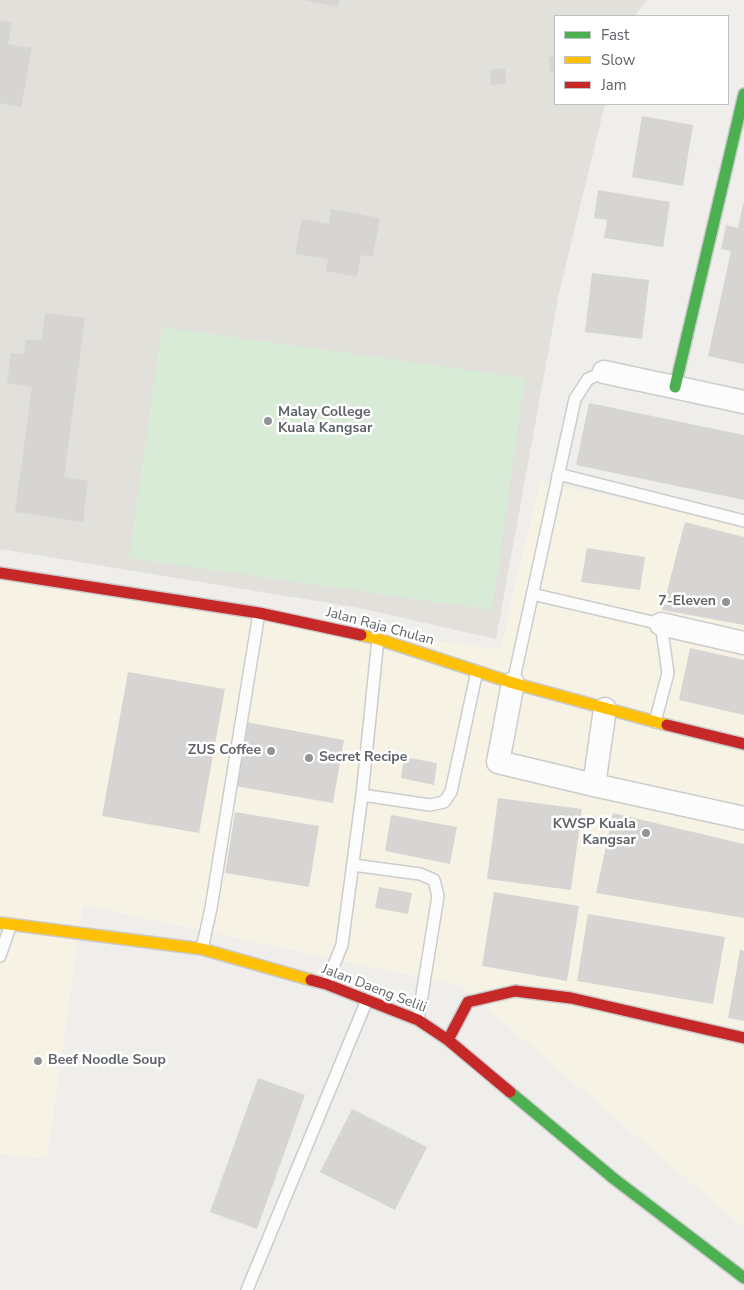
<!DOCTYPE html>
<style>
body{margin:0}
#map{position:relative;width:744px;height:1290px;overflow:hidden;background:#efeeea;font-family:"Nunito Sans",sans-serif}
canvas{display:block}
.legend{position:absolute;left:554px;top:15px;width:175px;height:90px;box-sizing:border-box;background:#fff;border:1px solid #bfc1c3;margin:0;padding:6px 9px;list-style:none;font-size:15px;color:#5f6368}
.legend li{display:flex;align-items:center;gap:10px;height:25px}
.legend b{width:25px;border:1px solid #bfc1c3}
</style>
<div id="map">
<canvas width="744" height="1290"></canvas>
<ul class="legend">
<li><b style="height:6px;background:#4caf50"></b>Fast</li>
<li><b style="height:6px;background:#ffc107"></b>Slow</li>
<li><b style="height:6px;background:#c62828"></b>Jam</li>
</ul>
</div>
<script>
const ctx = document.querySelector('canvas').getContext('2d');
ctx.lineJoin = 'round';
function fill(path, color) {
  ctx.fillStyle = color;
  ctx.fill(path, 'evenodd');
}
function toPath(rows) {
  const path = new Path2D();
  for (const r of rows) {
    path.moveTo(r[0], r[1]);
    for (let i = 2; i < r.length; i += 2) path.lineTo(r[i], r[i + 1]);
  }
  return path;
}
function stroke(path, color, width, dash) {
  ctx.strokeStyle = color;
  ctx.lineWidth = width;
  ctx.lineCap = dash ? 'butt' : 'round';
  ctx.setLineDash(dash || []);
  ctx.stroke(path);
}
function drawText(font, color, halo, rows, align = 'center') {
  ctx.font = font + ' "Nunito Sans",sans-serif';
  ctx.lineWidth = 5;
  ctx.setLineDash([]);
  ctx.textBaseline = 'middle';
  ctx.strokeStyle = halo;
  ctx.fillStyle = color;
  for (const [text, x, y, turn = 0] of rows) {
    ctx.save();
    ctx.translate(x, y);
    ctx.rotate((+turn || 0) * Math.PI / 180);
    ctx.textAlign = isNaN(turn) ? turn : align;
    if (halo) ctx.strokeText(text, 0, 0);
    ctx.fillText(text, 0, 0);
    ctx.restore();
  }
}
fill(toPath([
 [540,481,744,525,744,1228,461,986,83,905,47,1159,0,1154,0,580,500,650]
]), '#f7f3e4');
fill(toPath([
 [0,0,647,0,634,16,555,16,555,104,605,104,559,293,496,639,359,608,0,549]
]), '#e2e0da');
fill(toPath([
 [162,327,525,378,492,610,129,558]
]), '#d8ebd6');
fill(toPath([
 [304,0,339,0,338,7],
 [0,21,12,23,8,44,32,48,21,107,0,103],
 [549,57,555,57,555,72,550,73],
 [505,68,506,84,491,85,490,70],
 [642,116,693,125,683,186,632,177],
 [598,190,670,202,663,247,604,238,607,220,594,218],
 [743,204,744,204,744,364,708,356,731,251,721,249,726,225,738,228],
 [331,209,380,218,373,257,361,255,357,277,326,271,328,259,295,254,302,219,329,224],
 [592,273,649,280,642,339,585,332],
 [45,313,85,318,64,477,88,481,83,522,15,512,32,387,7,383,11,353,24,354,26,339,41,341],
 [589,403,744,435,744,500,576,465],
 [685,522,744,537,744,625,662,610],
 [587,548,645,557,640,590,581,582],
 [690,648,744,660,744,715,679,700],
 [128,672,225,689,199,833,102,816],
 [246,722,344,740,333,803,235,786],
 [404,757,437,763,434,785,401,778],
 [498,798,582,809,571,890,487,879],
 [235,812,319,826,309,887,225,873],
 [613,813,744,844,744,918,596,893],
 [391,815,457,827,450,864,385,851],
 [379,887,412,893,408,914,375,908],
 [494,892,579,906,567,981,482,966],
 [588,914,725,937,713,1004,577,981],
 [740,950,744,951,744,1021,728,1018],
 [258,1078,305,1095,257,1229,210,1212],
 [352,1109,427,1147,395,1210,320,1172]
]), '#d6d5d3');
const lane = toPath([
 [558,474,744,521],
 [532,594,661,624,668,673,655,722],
 [513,683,575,399,588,379,604,372],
 [362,795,430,805,444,802,451,792,477,671],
 [353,865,420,874,434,880,438,896,418,1020],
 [202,949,211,908,259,613],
 [0,956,11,924],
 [326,984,342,945,362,795,378,639],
 [247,1290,367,1000]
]);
const street = toPath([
 [604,372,744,402],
 [661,624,744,643],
 [513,683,498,762,594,785],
 [605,709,594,785,744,818]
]);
const fast = toPath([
 [675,387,744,94],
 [510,1092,613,1178,744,1278]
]);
const slow = toPath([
 [361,635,378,639,513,683,667,725],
 [0,923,202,949,311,980]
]);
const jam = toPath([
 [0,573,259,613,361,635],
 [667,725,744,744],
 [311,980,326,984,418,1020,448,1040,510,1092],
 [448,1040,468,1002,515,991,571,998,744,1038]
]);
stroke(lane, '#cbcccc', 14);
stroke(street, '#cbcccc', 25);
stroke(fast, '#cacacb', 14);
stroke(slow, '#cacacb', 14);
stroke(jam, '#cacacb', 14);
stroke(lane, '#fdfcfc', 11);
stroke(street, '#fdfcfc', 22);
stroke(fast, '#4caf50', 11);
stroke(slow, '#ffc107', 11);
stroke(jam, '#c62828', 11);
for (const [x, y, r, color] of [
 [268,421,5,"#919496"],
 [726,602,5,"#919496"],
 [271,751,5,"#919496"],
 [309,758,5,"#919496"],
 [646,833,5,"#919496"],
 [38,1061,5,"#919496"]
]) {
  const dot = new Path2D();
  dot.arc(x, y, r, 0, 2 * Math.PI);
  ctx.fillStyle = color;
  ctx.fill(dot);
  stroke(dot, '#fff', 2);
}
drawText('bold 14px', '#5f6368', '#fff', [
 ["Malay College",278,413],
 ["Kuala Kangsar",278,429],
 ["7-Eleven",716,602,"right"],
 ["ZUS Coffee",261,751,"right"],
 ["Secret Recipe",319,758],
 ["KWSP Kuala",636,825,"right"],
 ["Kangsar",636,841,"right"],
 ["Beef Noodle Soup",48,1061]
], 'left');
drawText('14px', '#5f6368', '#fff', [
 ["Jalan Raja Chulan",380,627,15],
 ["Jalan Daeng Selili",374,989,21]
]);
</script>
